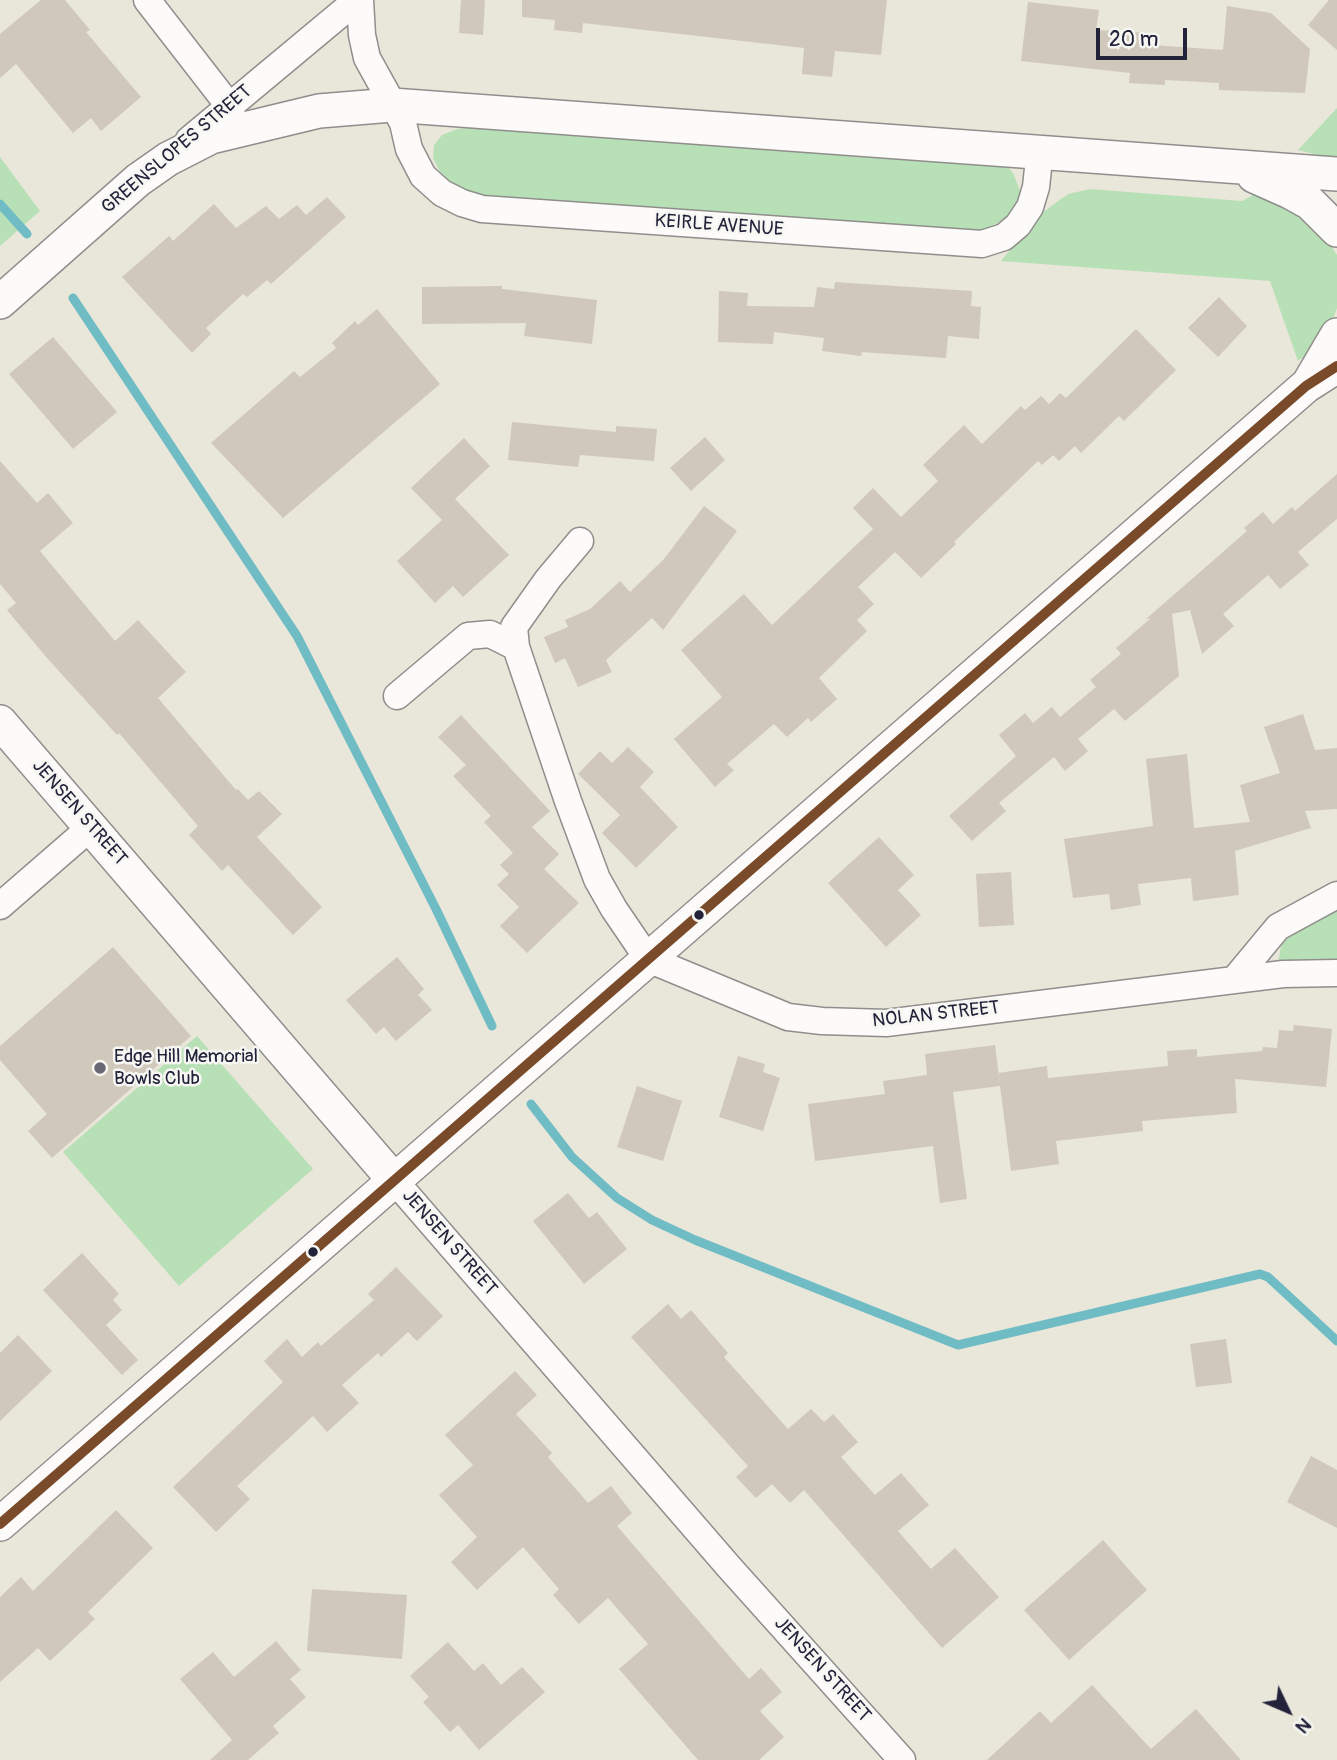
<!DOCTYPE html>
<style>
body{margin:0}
#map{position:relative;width:1337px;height:1760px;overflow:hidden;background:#e9e6da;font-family:Pangolin,sans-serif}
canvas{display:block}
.north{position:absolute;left:1253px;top:1676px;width:70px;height:70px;-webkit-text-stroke:5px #f6f6f2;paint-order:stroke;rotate:134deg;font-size:19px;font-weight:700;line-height:28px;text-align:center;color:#22223b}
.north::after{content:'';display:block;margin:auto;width:24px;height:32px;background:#22223b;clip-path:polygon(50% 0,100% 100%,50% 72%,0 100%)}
.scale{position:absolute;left:1096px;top:28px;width:91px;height:32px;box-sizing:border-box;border:4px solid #22223b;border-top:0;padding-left:9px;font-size:21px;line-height:24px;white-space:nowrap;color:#22223b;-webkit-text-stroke:5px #f6f6f2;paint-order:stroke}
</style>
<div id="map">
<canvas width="1337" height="1760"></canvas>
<div class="north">N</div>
<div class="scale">20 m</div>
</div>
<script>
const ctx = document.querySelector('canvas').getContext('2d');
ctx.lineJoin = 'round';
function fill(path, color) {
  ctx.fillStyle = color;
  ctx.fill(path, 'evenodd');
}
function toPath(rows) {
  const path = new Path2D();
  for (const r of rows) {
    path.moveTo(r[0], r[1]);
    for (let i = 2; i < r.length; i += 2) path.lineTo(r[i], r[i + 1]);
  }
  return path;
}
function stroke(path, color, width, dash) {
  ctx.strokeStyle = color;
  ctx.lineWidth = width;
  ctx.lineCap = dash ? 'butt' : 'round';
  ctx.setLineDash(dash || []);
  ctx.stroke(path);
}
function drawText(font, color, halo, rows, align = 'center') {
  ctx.font = font + ' Pangolin,sans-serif';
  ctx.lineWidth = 5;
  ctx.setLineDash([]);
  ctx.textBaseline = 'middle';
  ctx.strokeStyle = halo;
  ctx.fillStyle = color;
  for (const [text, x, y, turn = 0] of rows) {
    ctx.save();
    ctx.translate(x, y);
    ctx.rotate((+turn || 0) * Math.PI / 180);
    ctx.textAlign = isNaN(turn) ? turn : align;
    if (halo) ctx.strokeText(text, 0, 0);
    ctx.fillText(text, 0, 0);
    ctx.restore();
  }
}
fill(toPath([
 [1337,108,1337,160,1298,150],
 [471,127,1007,166,1013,173,1021,193,1018,202,1010,214,996,224,972,234,498,200,474,193,452,183,439,170,433,158,434,145,442,135,457,129],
 [0,157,40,211,0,246],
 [1090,189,1242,201,1262,190,1318,225,1337,255,1337,308,1325,340,1298,361,1270,281,1001,261,1039,215,1068,194],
 [1337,904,1337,967,1278,963,1282,941,1324,908],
 [197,1036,313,1169,179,1286,63,1152]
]), '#b8e0b6');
stroke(toPath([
 [0,204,27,234],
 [73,298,297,636,436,909,492,1026],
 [531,1104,572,1157,617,1198,652,1220,695,1240,958,1345,1260,1274,1268,1277,1337,1341]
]), '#6fbcc4', 9);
fill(toPath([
 [41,0,65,0,90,30,86,32,141,97,101,131,91,118,73,133,16,64,0,78,0,34],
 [461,0,485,0,483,35,459,33],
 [522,0,887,0,881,55,835,51,832,77,802,74,804,48,583,23,582,33,554,30,555,20,522,17],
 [1329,0,1337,0,1337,50,1308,25],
 [1028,2,1099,10,1096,30,1153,33,1152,45,1223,50,1227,6,1271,13,1310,49,1305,93,1219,90,1219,83,1165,80,1165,85,1129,83,1130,73,1021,61],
 [327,197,346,217,271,284,267,280,247,297,243,294,206,328,211,334,192,353,122,277,169,236,173,241,214,204,236,228,266,206,279,219,297,205,306,215],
 [835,282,972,291,971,306,981,307,979,339,948,336,946,358,862,352,861,356,822,351,824,338,774,332,773,344,718,342,719,291,748,293,747,306,814,307,817,287,834,289],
 [502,286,502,289,597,300,592,344,524,336,526,323,422,324,422,287],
 [1219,297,1247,326,1218,357,1188,328],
 [377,309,440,384,283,518,211,443,294,371,300,377,336,348,332,343,355,321,358,325],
 [1136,329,1176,370,1124,421,1119,416,1081,453,1075,446,1059,461,1053,455,1042,465,1038,461,954,542,956,544,921,578,895,552,858,587,874,604,857,620,867,631,819,678,837,699,811,722,808,718,787,737,774,724,727,764,734,770,715,787,674,739,722,697,681,650,744,594,772,625,873,529,853,508,873,488,901,517,938,481,923,465,964,425,982,444,1021,406,1025,410,1041,396,1049,404,1060,393,1066,398],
 [53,337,117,412,73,449,9,374],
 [512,422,616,432,616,426,657,429,654,461,580,455,578,467,508,460],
 [705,437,725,460,691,491,670,468],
 [464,438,490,466,455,499,509,555,463,597,453,586,435,603,397,561,442,520,411,488],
 [0,461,37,503,48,493,73,523,40,551,115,641,138,620,186,672,158,698,236,790,238,789,248,800,259,791,282,814,257,837,322,907,293,935,228,865,222,871,189,835,198,826,119,733,117,735,47,658,7,610,16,603,0,584],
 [1337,474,1337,519,1298,552,1309,565,1280,589,1268,575,1223,614,1234,626,1202,654,1190,610,1172,614,1179,676,1125,721,1114,709,1078,739,1088,751,1065,771,1054,757,999,803,1006,811,972,841,949,816,1016,756,999,735,1025,713,1033,723,1052,707,1060,717,1096,687,1090,680,1121,654,1116,648,1151,618,1146,619,1247,531,1244,528,1263,512,1273,524,1292,507,1295,511],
 [704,506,737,531,663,630,652,618,606,660,612,672,578,687,565,658,555,663,544,637,568,627,565,620,590,609,620,581,630,592,664,559],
 [1303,714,1315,750,1337,748,1337,809,1305,811,1311,828,1235,851,1239,895,1193,901,1191,878,1138,884,1141,905,1111,910,1109,894,1073,898,1064,839,1153,826,1146,759,1187,754,1194,828,1250,822,1240,785,1280,773,1264,727],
 [461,715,550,811,532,827,559,854,544,869,579,903,527,953,500,926,519,907,497,885,509,874,500,865,513,853,484,822,491,816,453,776,466,765,438,737],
 [628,747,654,772,640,787,678,827,636,868,602,833,620,815,578,774,600,751,612,763],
 [879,837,914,875,898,890,921,915,886,947,828,883],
 [1011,872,1014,925,979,927,976,874],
 [113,947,191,1036,52,1158,28,1131,47,1114,0,1060,0,1046],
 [397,957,424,989,418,995,432,1010,396,1041,384,1027,376,1034,346,1000],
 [1294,1025,1332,1029,1326,1087,1235,1079,1237,1113,1142,1121,1143,1131,1056,1141,1059,1164,1011,1171,1000,1086,953,1092,967,1199,940,1203,933,1146,815,1161,808,1104,885,1094,883,1081,927,1075,925,1054,995,1045,1000,1085,998,1073,1047,1066,1048,1078,1168,1066,1167,1051,1197,1049,1197,1057,1262,1051,1263,1047,1277,1048,1279,1030,1293,1031],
 [738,1056,765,1064,763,1072,780,1078,763,1131,719,1117],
 [637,1086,682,1101,663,1161,617,1147],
 [568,1193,589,1218,597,1212,627,1249,584,1284,533,1221],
 [82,1253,119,1294,113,1300,122,1310,106,1325,138,1360,122,1375,43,1290],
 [396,1267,443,1316,417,1341,408,1332,381,1357,378,1353,342,1385,359,1403,327,1432,313,1416,237,1486,250,1499,216,1532,173,1487,283,1382,264,1361,287,1339,302,1357,318,1342,321,1346,374,1300,368,1294],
 [668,1304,681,1319,691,1310,728,1353,724,1357,788,1429,811,1409,824,1422,833,1414,858,1442,841,1457,875,1495,901,1473,929,1505,898,1531,931,1569,955,1548,999,1597,942,1648,804,1490,790,1503,772,1484,756,1498,736,1477,748,1466,631,1337],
 [18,1335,52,1371,0,1421,0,1353],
 [1226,1339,1232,1383,1196,1387,1190,1344],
 [515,1371,537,1395,516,1414,552,1453,548,1457,588,1503,611,1486,632,1513,617,1526,749,1679,761,1668,782,1692,760,1711,784,1737,759,1760,698,1760,619,1669,648,1644,608,1598,579,1624,553,1595,559,1589,523,1547,477,1590,451,1562,477,1537,439,1495,473,1465,445,1435],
 [1311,1456,1337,1470,1337,1528,1287,1502],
 [116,1510,153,1548,88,1612,95,1619,50,1661,38,1648,0,1682,0,1597,21,1577,33,1591],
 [1103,1540,1147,1590,1069,1660,1024,1610],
 [312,1589,407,1595,402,1659,307,1651],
 [276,1641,301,1670,290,1679,306,1697,273,1726,279,1733,248,1760,210,1760,232,1740,180,1679,213,1652,234,1677],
 [448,1642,474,1671,483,1663,501,1685,522,1667,545,1692,479,1750,458,1725,450,1732,423,1702,429,1697,410,1676],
 [1092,1685,1151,1749,1196,1709,1241,1760,987,1760,1040,1711,1051,1723]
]), '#d1c8bc');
const minor = toPath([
 [147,0,230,107,234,124],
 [360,0,362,35,367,58,403,123,409,149,423,176,442,193,462,203,482,209,982,244,1004,237,1018,225,1030,207,1036,187,1040,150],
 [189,140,357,0],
 [580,541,548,579,514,627,516,647,568,801,597,879,614,909,648,959,788,1017,822,1021,886,1023,1283,974,1337,973],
 [397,696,468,636,490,634,516,647],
 [0,906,91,827],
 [1234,980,1278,927,1337,895],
 [394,1180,729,1567,902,1760]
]);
const tertiary = toPath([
 [1254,176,1290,192,1310,203,1337,230],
 [0,302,138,180,168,159,211,137,319,111,392,105,1337,174],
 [1310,381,1337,335],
 [0,722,394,1180],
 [0,1524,1306,386,1337,366]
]);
stroke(minor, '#8f8e8c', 29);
stroke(tertiary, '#8f8e8c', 36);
stroke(minor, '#fcfbf9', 26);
stroke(tertiary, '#fcfbf9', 33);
stroke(toPath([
 [0,1524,1306,386,1337,366]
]), '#7a4b2a', 10);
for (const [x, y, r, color] of [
 [699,915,6,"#22223b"],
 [100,1068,7,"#686773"],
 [313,1252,6,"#22223b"]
]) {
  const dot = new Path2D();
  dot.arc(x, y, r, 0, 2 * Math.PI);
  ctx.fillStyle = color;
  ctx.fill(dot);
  stroke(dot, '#f6f6f2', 2.5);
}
drawText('19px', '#22223b', '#f6f6f2', [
 ["GREENSLOPES STREET",177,150,-40],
 ["KEIRLE AVENUE",719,226,4],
 ["JENSEN STREET",79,813,49],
 ["NOLAN STREET",936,1015,-6],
 ["JENSEN STREET",449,1243,49],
 ["JENSEN STREET",822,1670,48]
]);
drawText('19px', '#22223b', '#f6f6f2', [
 ["Edge Hill Memorial",114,1057],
 ["Bowls Club",114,1079]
], 'left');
</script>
